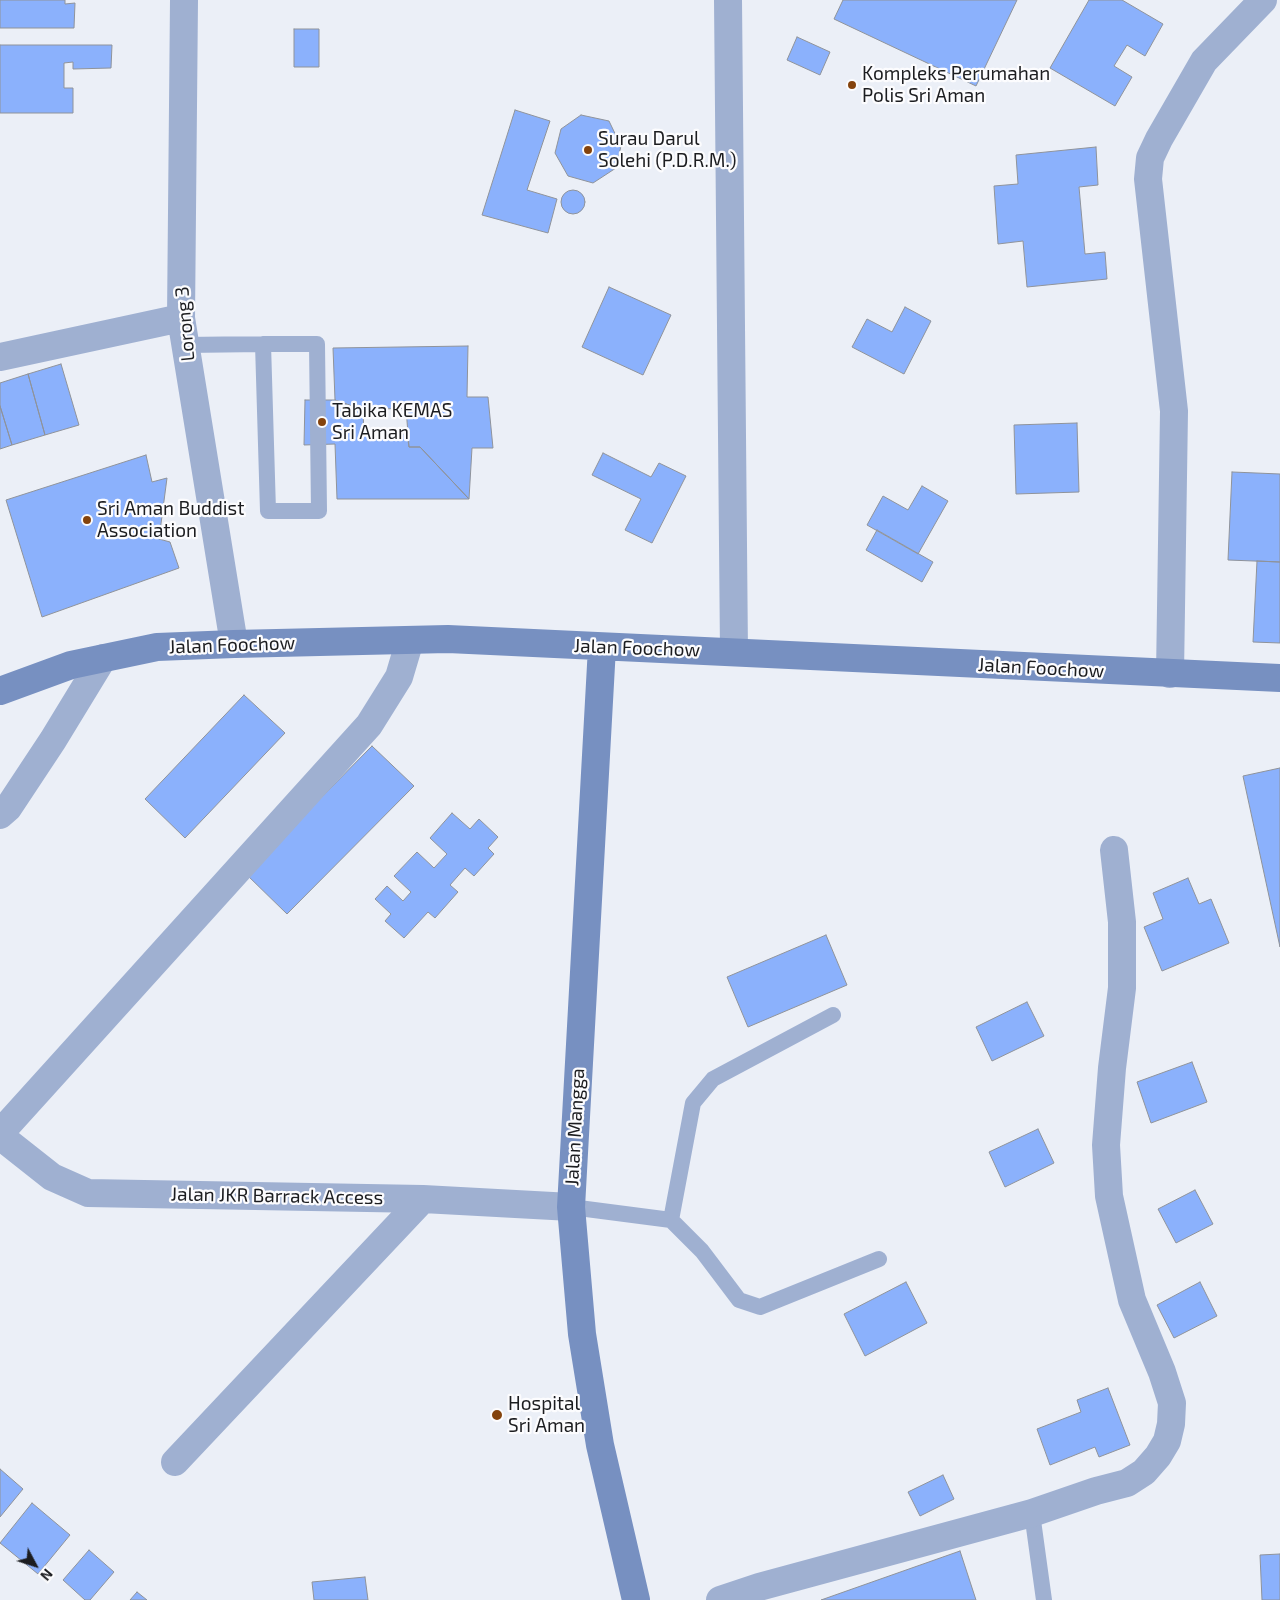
<!DOCTYPE html>
<style>
body{margin:0}
#map{position:relative;width:1280px;height:1600px;overflow:hidden;background:#ebeff7;font-family:"Exo 2",sans-serif}
canvas{display:block}
.north{position:absolute;left:10px;top:1540px;width:50px;height:50px;-webkit-text-stroke:4px #fcfcfe;paint-order:stroke;rotate:130deg;font-size:14px;font-weight:700;line-height:20px;text-align:center;color:#1c1d20}
.north::after{content:'';display:block;margin:auto;width:18px;height:22px;background:#1c1d20;clip-path:polygon(50% 0,100% 100%,50% 72%,0 100%)}
</style>
<div id="map">
<canvas width="1280" height="1600"></canvas>
<div class="north">N</div>
</div>
<script>
const ctx = document.querySelector('canvas').getContext('2d');
ctx.lineJoin = 'round';
function fill(path, color) {
  ctx.fillStyle = color;
  ctx.fill(path, 'evenodd');
}
function toPath(rows) {
  const path = new Path2D();
  for (const r of rows) {
    if (r.length === 3) {
      path.moveTo(r[0] + r[2], r[1]);
      path.arc(r[0], r[1], r[2], 0, 2 * Math.PI);
      continue;
    }
    path.moveTo(r[0], r[1]);
    for (let i = 2; i < r.length; i += 2) path.lineTo(r[i], r[i + 1]);
  }
  return path;
}
function stroke(path, color, width, dash) {
  ctx.strokeStyle = color;
  ctx.lineWidth = width;
  ctx.lineCap = dash ? 'butt' : 'round';
  ctx.setLineDash(dash || []);
  ctx.stroke(path);
}
function drawText(font, color, halo, rows, align = 'center') {
  ctx.font = font + ' "Exo 2",sans-serif';
  ctx.lineWidth = 4.5;
  ctx.setLineDash([]);
  ctx.textBaseline = 'middle';
  ctx.strokeStyle = halo;
  ctx.fillStyle = color;
  for (const [text, x, y, turn = 0] of rows) {
    ctx.save();
    ctx.translate(x, y);
    ctx.rotate((+turn || 0) * Math.PI / 180);
    ctx.textAlign = isNaN(turn) ? turn : align;
    if (halo) ctx.strokeText(text, 0, 0);
    ctx.fillText(text, 0, 0);
    ctx.restore();
  }
}
const building = toPath([
 [0,0,65,0,65,4,75,3,74,28,0,28,0,0],
 [843,0,1017,0,976,86,834,19,843,0],
 [1089,0,1122,0,1163,24,1145,56,1127,45,1114,66,1132,77,1115,106,1050,68,1089,0],
 [294,29,319,29,319,67,294,67,294,29],
 [797,37,830,52,820,75,787,60,797,37],
 [0,45,112,45,111,68,73,69,73,62,64,63,64,88,73,88,73,113,0,113,0,45],
 [515,110,550,121,527,190,557,199,548,233,482,215,515,110],
 [581,115,609,121,621,146,616,168,593,183,568,176,555,153,561,129,581,115],
 [1096,147,1098,185,1079,187,1085,254,1105,252,1107,279,1027,287,1023,241,998,244,994,186,1018,184,1016,155,1096,147],
 [573,202,12],
 [609,287,671,315,643,375,582,347,609,287],
 [905,307,931,321,904,374,852,347,867,319,892,332,905,307],
 [468,346,467,397,488,397,493,448,472,448,469,499,420,447,409,447,406,408,363,410,335,400,333,348,468,346],
 [61,364,79,425,45,435,28,374,61,364],
 [28,374,45,435,12,445,0,406,0,383,28,374],
 [305,400,335,400,363,410,364,435,407,434,409,447,420,447,469,499,337,499,335,444,304,445,305,400],
 [0,406,12,445,0,449,0,406],
 [1077,423,1079,492,1016,494,1014,425,1077,423],
 [603,453,651,477,659,463,686,476,652,543,625,530,641,499,592,475,603,453],
 [146,455,152,482,167,478,159,539,170,542,179,568,42,617,6,500,146,455],
 [1232,472,1280,474,1280,562,1228,560,1232,472],
 [922,486,948,501,918,554,867,525,883,496,908,510,922,486],
 [877,530,933,562,922,582,866,550,877,530],
 [1257,561,1280,562,1280,643,1253,642,1257,561],
 [244,695,285,733,185,838,145,799,244,695],
 [372,746,414,786,287,914,246,874,372,746],
 [1280,768,1280,947,1243,776,1280,768],
 [452,813,470,829,479,819,498,837,488,848,494,854,474,876,465,868,450,885,458,892,435,918,428,912,404,938,385,921,391,914,375,899,387,886,403,901,411,892,394,876,417,852,434,868,447,854,430,838,452,813],
 [1188,878,1199,904,1211,899,1229,943,1162,971,1144,927,1163,919,1153,893,1188,878],
 [826,935,847,985,748,1027,727,977,826,935],
 [1027,1002,1044,1036,992,1061,976,1027,1027,1002],
 [1192,1062,1207,1102,1151,1123,1137,1082,1192,1062],
 [1038,1129,1054,1163,1005,1187,989,1152,1038,1129],
 [1195,1190,1213,1224,1176,1243,1158,1209,1195,1190],
 [906,1282,927,1323,865,1356,844,1314,906,1282],
 [1200,1282,1217,1316,1174,1338,1157,1305,1200,1282],
 [1108,1388,1130,1445,1099,1457,1095,1447,1050,1465,1037,1429,1081,1412,1077,1400,1108,1388],
 [0,1469,23,1489,0,1517,0,1469],
 [943,1475,954,1499,920,1516,908,1492,943,1475],
 [32,1503,70,1535,38,1574,0,1543,32,1503],
 [89,1550,114,1572,90,1600,85,1600,63,1580,89,1550],
 [960,1551,976,1600,821,1600,960,1551],
 [1280,1554,1280,1600,1262,1600,1260,1555,1280,1554],
 [365,1577,368,1600,314,1600,312,1582,365,1577],
 [137,1592,147,1600,130,1600,137,1592]
]);
fill(building, '#8bb1fc');
stroke(building, '#8f939a', 1);
stroke(toPath([
 [185,345,263,344,317,344,319,511,268,511,263,344],
 [571,1207,671,1220,702,1251,739,1300,760,1307,879,1259],
 [671,1220,693,1103,713,1079,833,1015],
 [1032,1513,1044,1600]
]), '#9fb0d1', 16);
stroke(toPath([
 [184,0,181,318,234,644],
 [728,0,734,652],
 [0,357,181,318],
 [1170,674,1174,411,1148,179,1150,158,1159,139,1204,61,1263,0],
 [0,815,8,808,53,740,103,658],
 [0,1133,369,725,399,677,410,640],
 [0,1136,52,1177,88,1193,423,1199,571,1207],
 [175,1462,423,1199],
 [720,1600,759,1587,1032,1513,1096,1491,1127,1483,1144,1472,1158,1456,1167,1441,1171,1424,1172,1403,1162,1372,1132,1300,1109,1196,1106,1145,1112,1068,1122,988,1122,922,1114,850]
]), '#9fb0d1', 28);
stroke(toPath([
 [602,647,571,1207,582,1334,600,1445,636,1600],
 [0,691,71,665,157,647,234,644,448,639,1280,678]
]), '#7790c1', 28);
for (const [x, y, r, color] of [
 [852,85,5,"#84430d"],
 [588,150,5,"#84430d"],
 [322,422,5,"#84430d"],
 [87,520,5,"#84430d"],
 [497,1415,6,"#84430d"]
]) {
  const dot = new Path2D();
  dot.arc(x, y, r, 0, 2 * Math.PI);
  ctx.fillStyle = color;
  ctx.fill(dot);
  stroke(dot, '#fcfcfe', 2);
}
drawText('19px', '#1c1d20', '#fcfcfe', [
 ["Kompleks Perumahan",862,74],
 ["Polis Sri Aman",862,96],
 ["Surau Darul",598,139],
 ["Solehi (P.D.R.M.)",598,161],
 ["Tabika KEMAS",332,411],
 ["Sri Aman",332,433],
 ["Sri Aman Buddist",97,509],
 ["Association",97,531],
 ["Hospital",508,1404],
 ["Sri Aman",508,1426]
], 'left');
drawText('19px', '#1c1d20', '#fcfcfe', [
 ["Lorong 3",185,324,-95],
 ["Jalan Foochow",232,645,-2],
 ["Jalan Foochow",637,648,2],
 ["Jalan Foochow",1041,668,3],
 ["Jalan Mangga",575,1127,-87],
 ["Jalan JKR Barrack Access",277,1196,1]
]);
</script>
